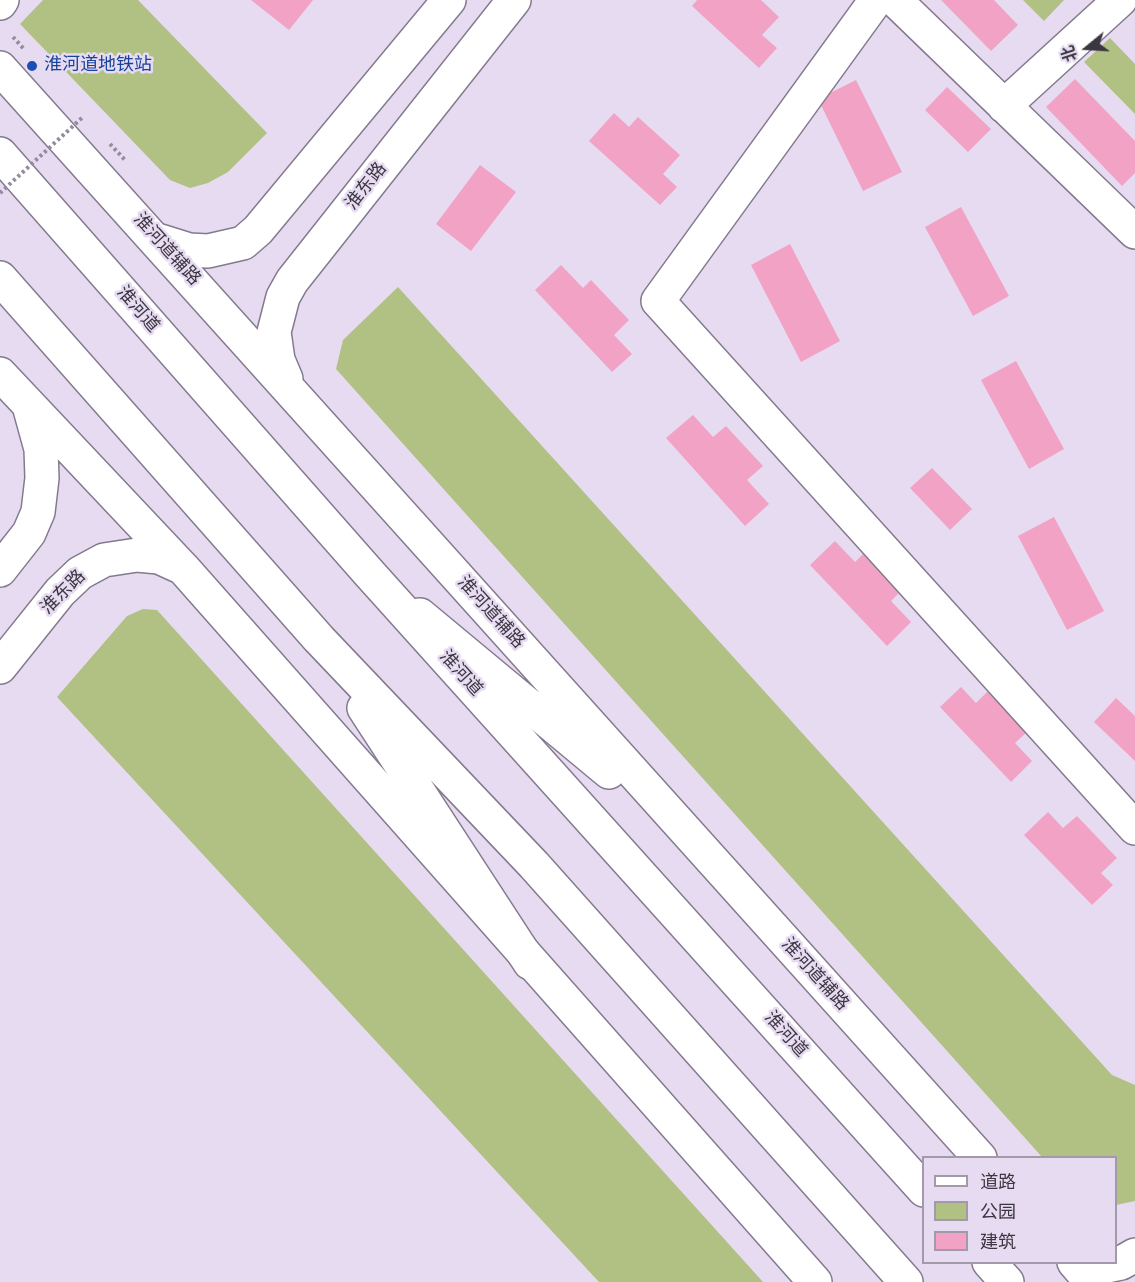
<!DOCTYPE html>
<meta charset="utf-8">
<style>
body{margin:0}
#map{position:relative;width:1135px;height:1282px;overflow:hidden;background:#e7dbf2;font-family:"Source Sans 3","Noto Sans SC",sans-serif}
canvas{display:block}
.legend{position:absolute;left:922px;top:1156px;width:195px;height:108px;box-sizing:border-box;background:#e7dbf2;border:2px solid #a299ab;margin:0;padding:8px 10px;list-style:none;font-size:18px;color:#3b3740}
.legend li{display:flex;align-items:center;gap:12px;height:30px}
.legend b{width:30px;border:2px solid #a299ab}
.north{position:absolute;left:1057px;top:18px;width:60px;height:60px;-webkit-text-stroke:4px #e7dbf2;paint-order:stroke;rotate:252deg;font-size:16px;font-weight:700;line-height:24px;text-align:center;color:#3b3740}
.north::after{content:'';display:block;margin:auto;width:21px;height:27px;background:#3b3740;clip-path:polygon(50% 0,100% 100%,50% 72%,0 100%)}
</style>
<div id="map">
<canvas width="1135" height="1282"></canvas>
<ul class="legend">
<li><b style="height:8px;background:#fff"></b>道路</li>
<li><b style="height:16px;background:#b1c083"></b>公园</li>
<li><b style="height:16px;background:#f2a2c5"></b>建筑</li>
</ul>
<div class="north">北</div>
</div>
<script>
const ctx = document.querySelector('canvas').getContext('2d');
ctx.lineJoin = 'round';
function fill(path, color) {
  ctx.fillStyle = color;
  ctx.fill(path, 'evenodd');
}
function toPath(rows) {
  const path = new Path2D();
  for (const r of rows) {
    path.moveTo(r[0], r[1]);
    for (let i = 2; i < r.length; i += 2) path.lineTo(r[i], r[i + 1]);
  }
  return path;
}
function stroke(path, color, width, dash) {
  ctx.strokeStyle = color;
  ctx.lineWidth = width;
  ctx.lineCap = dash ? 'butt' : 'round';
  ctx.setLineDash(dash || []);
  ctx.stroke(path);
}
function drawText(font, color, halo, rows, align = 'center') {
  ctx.font = font + ' "Source Sans 3","Noto Sans SC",sans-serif';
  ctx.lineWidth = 5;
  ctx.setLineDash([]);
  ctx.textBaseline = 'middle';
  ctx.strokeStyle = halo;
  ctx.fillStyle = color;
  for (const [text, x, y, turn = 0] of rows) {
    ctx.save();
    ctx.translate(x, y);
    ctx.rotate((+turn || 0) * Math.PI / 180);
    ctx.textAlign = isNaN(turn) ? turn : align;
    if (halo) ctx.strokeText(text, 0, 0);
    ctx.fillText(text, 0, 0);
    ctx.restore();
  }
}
fill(toPath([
 [43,0,138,0,267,133,228,172,208,183,190,188,170,180,20,24],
 [1023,0,1064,0,1044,21],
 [1110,38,1135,64,1135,114,1084,62],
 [398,287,1112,1075,1135,1085,1135,1201,1116,1205,1116,1158,1042,1157,336,369,343,340],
 [143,609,157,610,763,1282,599,1282,57,697,127,616]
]), '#b1c083');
fill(toPath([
 [251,0,313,0,289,30],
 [697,0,761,0,779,17,762,35,777,48,759,68,692,6],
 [941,0,994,0,1018,25,991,51],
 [1075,79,1135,141,1135,173,1122,186,1046,107],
 [856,80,902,172,863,191,818,99],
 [947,87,991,129,968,152,925,110],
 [614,113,629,127,638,117,680,155,663,174,677,187,660,205,589,141],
 [480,165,516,192,471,251,436,224],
 [961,207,1009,296,973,316,925,227],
 [790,244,840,341,801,362,751,265],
 [561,265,583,288,591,280,629,320,614,335,632,354,612,372,535,290],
 [1016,361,1064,449,1029,469,981,380],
 [693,415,713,437,726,426,763,466,747,480,769,504,745,526,666,438],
 [932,468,972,509,950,530,910,488],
 [1054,517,1104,611,1067,630,1018,536],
 [835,541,855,562,864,553,901,591,891,601,911,622,887,646,810,565],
 [961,687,976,703,988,691,1027,732,1015,743,1032,761,1011,782,940,707],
 [1116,698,1135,716,1135,761,1094,722],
 [1048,812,1063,828,1077,816,1117,858,1101,873,1113,885,1092,905,1024,835]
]), '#f2a2c5');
const minor = toPath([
 [876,0,658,301,1135,828],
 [895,0,1135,232],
 [0,3,2,0],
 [1004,106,1120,0],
 [1090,1262,1107,1266,1121,1263,1135,1255]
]);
const major = toPath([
 [0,68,980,1158],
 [157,240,189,250,208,251,243,243,258,230,449,0],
 [0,374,183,568,815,1282],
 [286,379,278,360,274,332,283,297,292,281,514,0],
 [0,570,29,533,38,512,42,478,41,449,30,409],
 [420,615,609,772],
 [0,667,60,592,80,573,104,560,137,555,159,557,181,567],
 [1074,1262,1091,1282]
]);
const highway = toPath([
 [0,154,369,573,924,1190],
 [0,278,319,639,534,865,906,1282],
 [364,708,530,963],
 [989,1262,1007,1282]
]);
stroke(minor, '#847a8e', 36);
stroke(major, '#847a8e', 36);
stroke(highway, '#847a8e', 36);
stroke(toPath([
 [13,37,24,49],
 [110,144,126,161]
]), '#948c9d', 4, [3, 3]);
stroke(minor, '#fff', 33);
stroke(major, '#fff', 33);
stroke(highway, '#fff', 33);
stroke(toPath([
 [0,193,84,116]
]), '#948c9d', 4, [3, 3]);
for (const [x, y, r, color] of [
 [32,66,6,"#1a4fb4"]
]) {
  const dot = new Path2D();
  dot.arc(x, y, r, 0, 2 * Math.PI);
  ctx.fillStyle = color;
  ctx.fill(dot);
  stroke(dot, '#e7dbf2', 2);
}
drawText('18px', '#164399', '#e7dbf2', [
 ["淮河道地铁站",44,66]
], 'left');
drawText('18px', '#3b3740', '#e7dbf2', [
 ["淮东路",367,187,-52],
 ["淮河道辅路",166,250,48],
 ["淮河道",137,310,49],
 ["淮东路",64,593,-45],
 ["淮河道辅路",490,613,48],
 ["淮河道",460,674,48],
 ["淮河道辅路",814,975,48],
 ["淮河道",785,1035,48]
]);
</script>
